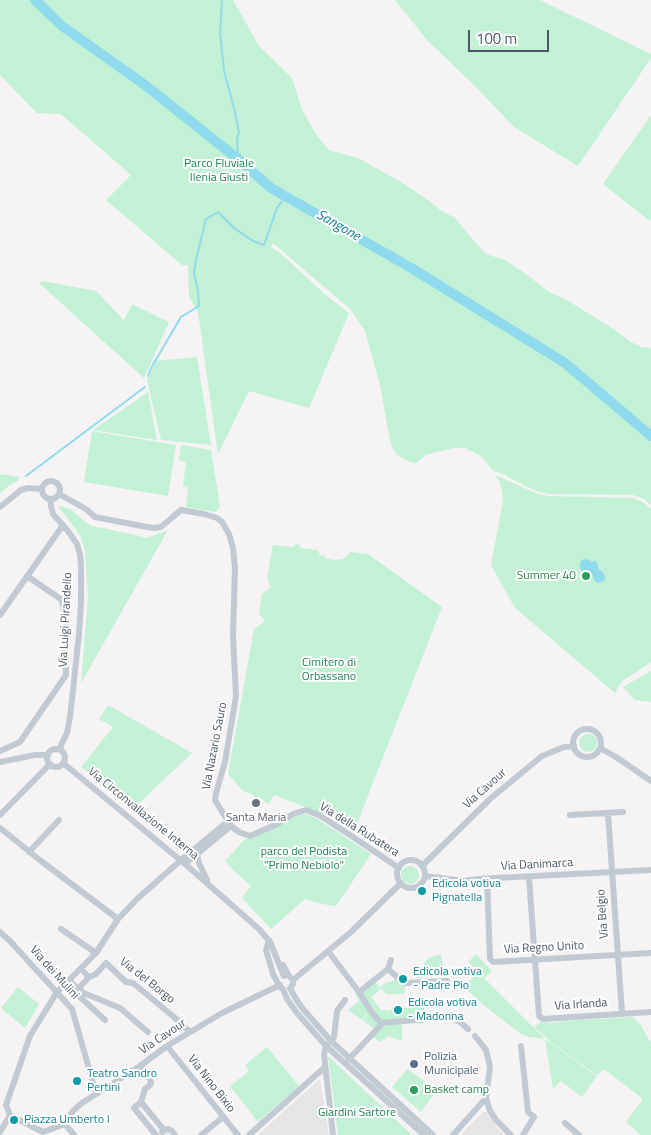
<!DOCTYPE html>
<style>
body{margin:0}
#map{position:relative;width:651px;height:1135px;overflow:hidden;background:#f5f3f3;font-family:"Titillium Web",sans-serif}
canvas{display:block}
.scale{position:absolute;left:468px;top:30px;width:81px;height:22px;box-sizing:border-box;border:2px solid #4a5661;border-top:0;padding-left:6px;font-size:15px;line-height:18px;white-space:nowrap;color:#4a5661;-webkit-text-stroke:4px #fff;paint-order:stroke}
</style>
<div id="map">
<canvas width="651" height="1135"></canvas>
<div class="scale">100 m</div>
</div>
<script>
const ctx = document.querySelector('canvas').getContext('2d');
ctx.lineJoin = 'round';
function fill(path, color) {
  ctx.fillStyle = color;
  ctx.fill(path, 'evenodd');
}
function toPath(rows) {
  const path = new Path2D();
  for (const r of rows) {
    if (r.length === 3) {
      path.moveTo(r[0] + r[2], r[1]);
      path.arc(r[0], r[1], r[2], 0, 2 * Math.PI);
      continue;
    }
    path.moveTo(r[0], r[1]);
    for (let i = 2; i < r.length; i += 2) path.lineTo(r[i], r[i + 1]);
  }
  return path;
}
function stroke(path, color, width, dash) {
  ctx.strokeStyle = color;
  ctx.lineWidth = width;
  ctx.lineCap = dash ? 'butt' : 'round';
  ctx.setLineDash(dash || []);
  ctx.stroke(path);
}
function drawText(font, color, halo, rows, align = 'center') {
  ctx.font = font + ' "Titillium Web",sans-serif';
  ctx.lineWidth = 4;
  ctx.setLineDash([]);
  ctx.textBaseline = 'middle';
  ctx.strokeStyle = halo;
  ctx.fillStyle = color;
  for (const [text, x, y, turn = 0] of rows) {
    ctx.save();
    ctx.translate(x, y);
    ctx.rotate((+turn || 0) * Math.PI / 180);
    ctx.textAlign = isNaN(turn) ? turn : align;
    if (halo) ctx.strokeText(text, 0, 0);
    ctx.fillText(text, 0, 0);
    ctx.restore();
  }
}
fill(toPath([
 [320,1079,329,1135,258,1135,293,1103],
 [483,1112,486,1112,497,1127,505,1135,461,1135]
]), '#e6e4e5');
fill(toPath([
 [0,0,233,0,259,46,292,78,303,112,318,137,329,150,358,158,401,182,428,200,440,210,455,218,463,228,486,254,505,260,526,274,549,292,567,300,615,330,631,342,641,347,651,348,651,505,644,499,633,495,548,494,539,492,525,486,501,473,493,471,484,459,479,455,465,448,455,448,433,453,426,455,416,463,412,463,398,456,394,450,390,441,380,385,365,331,351,310,273,243,271,247,279,252,327,296,349,313,309,408,249,391,218,454,198,312,189,297,188,265,182,265,106,200,131,175,61,114,37,113,0,75],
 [395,0,540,0,651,54,651,58,578,166,514,127,475,86,427,40],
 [651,115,651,219,650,221,603,184],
 [42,281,96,291,124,320,132,304,169,322,144,378,39,283],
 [197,357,211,445,161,440,147,380,156,361],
 [148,392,157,440,93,430],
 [92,431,176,445,168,496,84,482],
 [181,445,211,450,220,506,218,510,215,512,186,507,188,488,183,486,186,462,179,460],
 [0,474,14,476,20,477,17,482,11,484,0,493],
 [495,475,538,494,548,496,633,498,643,502,651,509,651,662,621,682,615,693,515,608,491,565,503,501,502,492,500,483],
 [58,506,61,506,70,509,91,526,103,528,147,538,168,530,81,683,88,598,85,551,81,538,75,528],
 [298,543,301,548,317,550,321,556,325,555,325,558,333,560,343,559,351,552,368,554,442,607,356,826,274,795,269,804,265,802,259,796,256,799,253,795,242,790,228,774,254,629,265,621,259,614,262,594,271,587,267,578,273,545,292,547],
 [651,671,651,702,635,700,623,687],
 [108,705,192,753,134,808,94,776,81,767,113,727,99,719],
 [588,743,9],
 [305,814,316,818,371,854,336,906,322,904,305,899,271,929,242,898,251,886,233,870,225,861,245,839,251,839,278,826,296,816],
 [410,875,9],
 [476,954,492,971,484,978,545,1039,597,1076,582,1097,561,1081,553,1089,545,1039,529,1037,521,1034,481,1003,464,987,478,972,468,962],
 [441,955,445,976,417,978,426,960,433,956],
 [397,979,405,987,404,994,386,994,380,987,386,983],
 [374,981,381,989,371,997,381,1010,387,1010,387,1013,389,1010,424,1006,425,1023,399,1024,402,1025,402,1041,388,1036,381,1042,373,1037,375,1029,363,1021,367,1015,367,1014,362,1020,348,1010,359,1001,355,994],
 [18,987,39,1004,25,1028,1,1008],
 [633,1017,640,1024,651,1043,651,1135,641,1135,626,1122,643,1099,604,1069,597,1075,553,1044,534,1027,540,1022,551,1023,565,1021],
 [267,1047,299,1086,258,1122,230,1086,249,1071,245,1065],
 [328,1056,411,1134,410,1135,338,1135],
 [407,1069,423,1080,434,1094,421,1112,392,1087]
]), '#c3f1d5');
fill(toPath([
 [584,559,589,560,591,562,595,561,597,562,599,570,602,571,605,576,605,580,602,582,598,583,595,581,592,574,589,571,582,571,580,568,580,562]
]), '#90daee');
stroke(toPath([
 [222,0,220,32,224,71,234,108,239,132,237,139,238,159],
 [148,376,151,368,181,317,199,306,198,291,194,273,196,260,206,219,218,212,234,228,253,241,264,245,277,208,286,196],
 [26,476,145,387]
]), '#90daee', 2);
stroke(toPath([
 [35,0,62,26,145,85,238,159,271,188,413,269,565,363,651,436]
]), '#90daee', 10);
stroke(toPath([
 [51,490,9],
 [59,494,86,509,95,517,147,527,154,528,161,527,181,510,204,514,217,518,222,522,229,534,233,548,235,568,233,637,236,696,225,762,216,793,215,800,218,805,231,826,239,832,250,836,277,824,293,814,306,810,319,815,350,835,399,868],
 [50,499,51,506,53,514,68,531,77,544,80,554,81,567,81,602,79,634,70,717,67,733,61,745,61,750],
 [0,507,21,490,28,488,42,489],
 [0,615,63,525],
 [587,743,14],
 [600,748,616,757,651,781],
 [56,758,9],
 [0,751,20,742,66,675,66,625,62,600,27,576],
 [0,762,35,755,48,755],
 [63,763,185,864,259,929,270,942,284,976],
 [608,813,622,1013],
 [0,815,50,764],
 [570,815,623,812],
 [0,828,41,861,118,919],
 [29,852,59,820],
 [197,854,199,863,207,880],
 [411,874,14],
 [185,864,231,826],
 [422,866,490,799,542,756,564,747,574,746],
 [425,876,464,881,477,879,651,870],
 [529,877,539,1016,543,1019,651,1012],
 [487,879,490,959,493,962,651,953],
 [61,929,96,953],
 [0,932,10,941,72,1009,96,1093],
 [269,940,266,950,273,974,280,987,283,989,287,999,297,1013,326,1046,424,1135],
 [328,951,359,992,372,1013,381,1023,448,1017,460,1022,468,1029],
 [283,965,289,976,293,980,293,984,290,988,296,999,303,1009,331,1041,433,1135],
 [388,969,404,983,447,981],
 [89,977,96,974,106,963,126,982,133,983,174,1017,190,1032],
 [69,980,78,989,89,977,81,969],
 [293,980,351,932,401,883],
 [78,989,84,993,120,1008,148,1032],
 [78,989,78,995,105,1020],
 [359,992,388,969,391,960],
 [475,1036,486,1050,490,1067,486,1098,490,1111,496,1120,511,1135],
 [329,1043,333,1039,334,1037,337,1011,345,1000],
 [167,1046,238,1135],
 [326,1046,324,1054,333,1135],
 [521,1046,528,1112,534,1117,523,1135],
 [349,1059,381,1025],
 [140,1066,150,1079,151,1083,149,1086,145,1089,141,1102],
 [141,1102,134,1108,156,1135],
 [141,1102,164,1130],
 [6,1105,30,1036,57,992,96,953,118,919,137,899,181,860,227,822],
 [6,1105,10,1115,43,1132,65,1124],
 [565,1123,579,1135],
 [65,1124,68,1118,73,1111,82,1103,140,1066,167,1046,222,1013,280,985],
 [65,1124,74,1135],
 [0,1132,10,1115],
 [162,1132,168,1129,172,1131,175,1135],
 [201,1135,223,1117],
 [249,1135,325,1067],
 [453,1135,486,1098]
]), '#c1cad2', 6);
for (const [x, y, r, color] of [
 [586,576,5,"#2e9e5b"],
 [256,803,5,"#6b7280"],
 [422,891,5,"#0f9aa8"],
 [403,979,5,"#0f9aa8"],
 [398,1010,5,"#0f9aa8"],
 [414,1064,5,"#5c6f8a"],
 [77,1081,5,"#0f9aa8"],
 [414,1090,5,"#2e9e5b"],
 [14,1120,5,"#0f9aa8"]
]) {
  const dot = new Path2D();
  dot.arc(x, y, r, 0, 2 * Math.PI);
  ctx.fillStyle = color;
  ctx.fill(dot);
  stroke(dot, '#fff', 2);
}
drawText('12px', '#17864f', '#fff', [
 ["Parco Fluviale",219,164],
 ["Ilenia Giusti",219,178],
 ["Cimitero di",329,663],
 ["Orbassano",329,677],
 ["parco del Podista",304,852],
 ["\"Primo Nebiolo\"",304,866],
 ["Giardini Sartore",357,1113]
]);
drawText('12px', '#27864d', '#fff', [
 ["Summer 40",576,576],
 ["Basket camp",424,1090,"left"]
], 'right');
drawText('12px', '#4a5661', '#fff', [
 ["Via Luigi Pirandello",66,620,-87],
 ["Via Nazario Sauro",215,746,-79],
 ["Via Cavour",485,789,-42],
 ["Via Circonvallazione Interna",143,814,39],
 ["Via della Rubatera",359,830,32],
 ["Via Danimarca",537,865,-3],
 ["Via Belgio",603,914,-94],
 ["Via Regno Unito",544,948,-3],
 ["Via dei Mulini",54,973,48],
 ["Via del Borgo",147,981,38],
 ["Via Irlanda",581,1005,-4],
 ["Via Cavour",163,1037,-34],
 ["Via Nino Bixio",211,1084,52]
]);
drawText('12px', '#5b616d', '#fff', [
 ["Santa Maria",256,818]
]);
drawText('12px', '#0d838f', '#fff', [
 ["Edicola votiva",432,884],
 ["Pignatella",432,898],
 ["Edicola votiva",413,972],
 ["- Padre Pio",413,986],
 ["Edicola votiva",408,1003],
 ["- Madonna",408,1017],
 ["Teatro Sandro",87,1074],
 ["Pertini",87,1088],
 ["Piazza Umberto I",24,1120]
], 'left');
drawText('12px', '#4e5e75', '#fff', [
 ["Polizia",424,1057],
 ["Municipale",424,1071]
], 'left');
drawText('italic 14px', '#0c7c9b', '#fff', [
 ["Sangone",338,226,30]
]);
</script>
